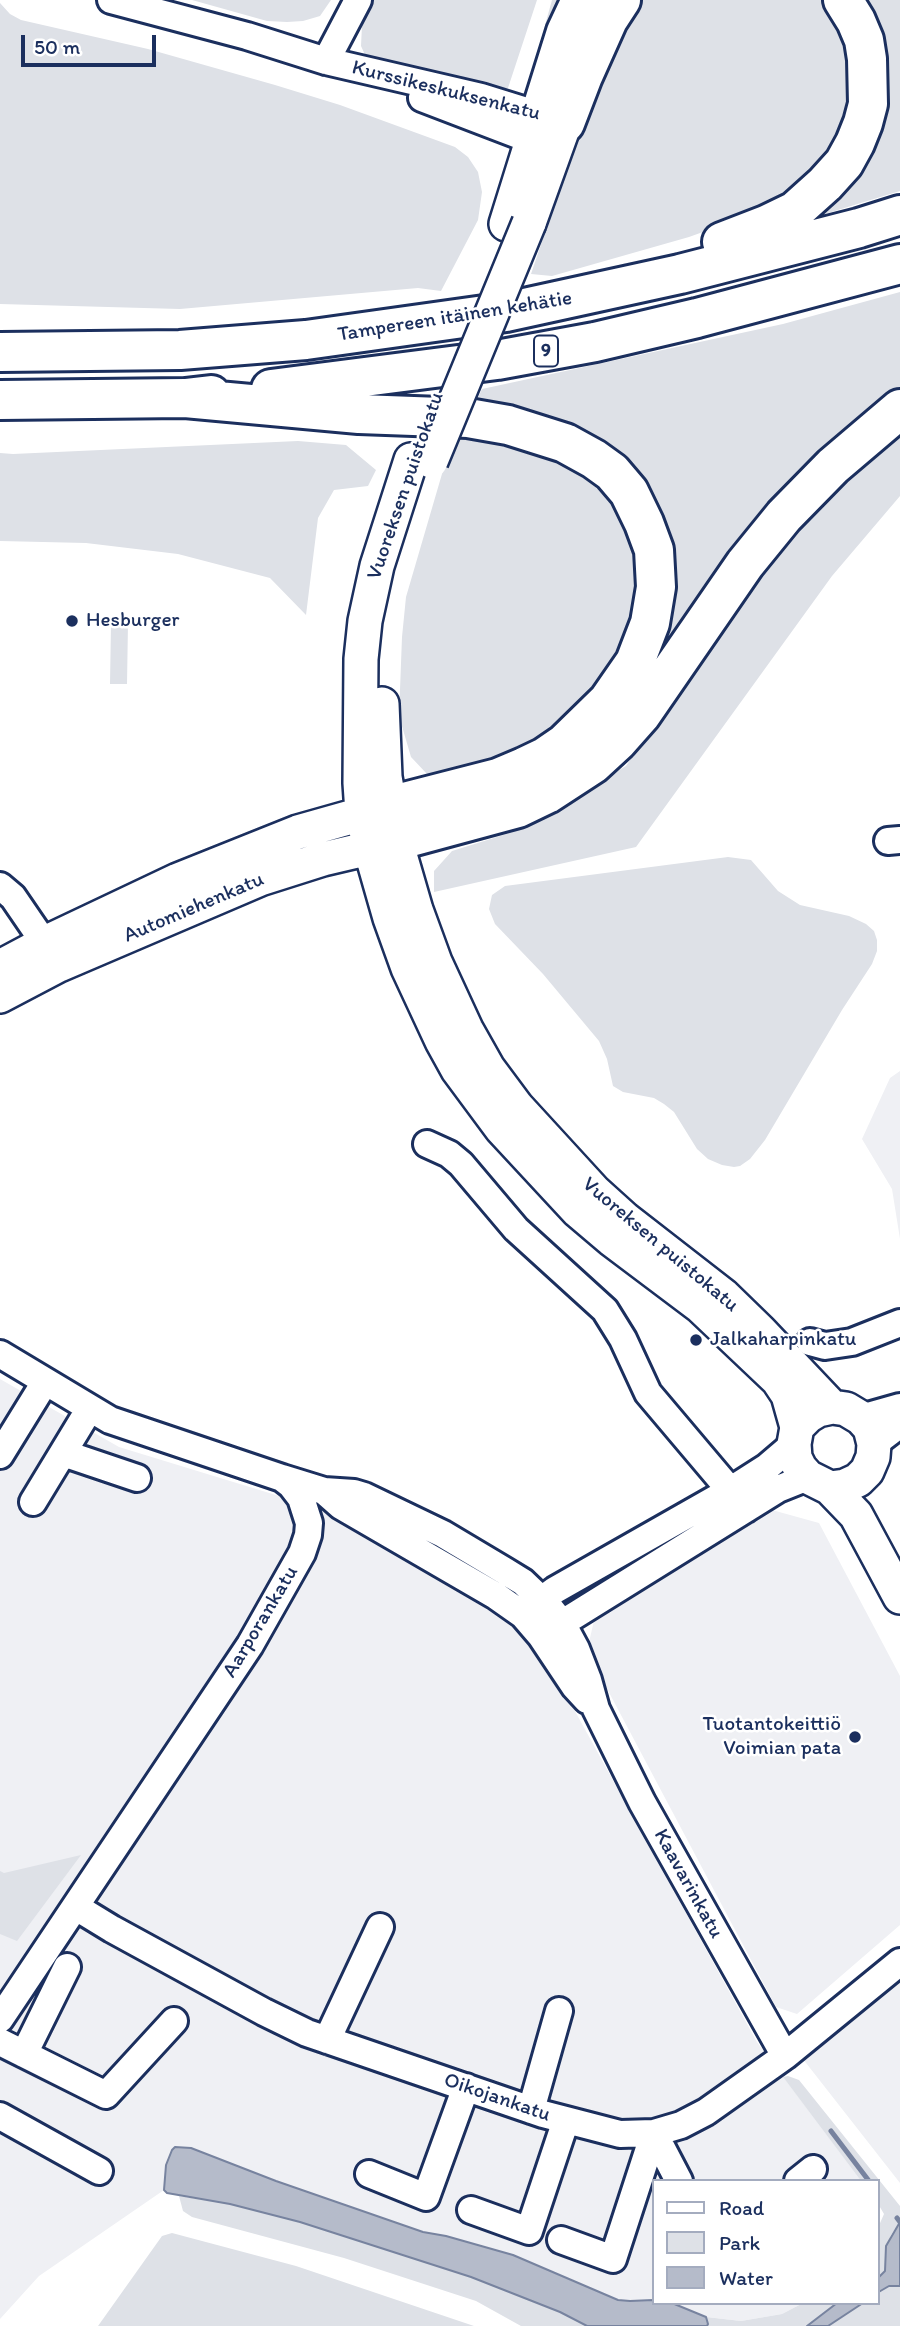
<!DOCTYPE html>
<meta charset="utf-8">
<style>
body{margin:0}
#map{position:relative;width:900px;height:2326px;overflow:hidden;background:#fff;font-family:Itim,sans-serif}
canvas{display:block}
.legend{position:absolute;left:652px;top:2179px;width:228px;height:126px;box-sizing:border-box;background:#fff;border:2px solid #a4acbf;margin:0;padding:9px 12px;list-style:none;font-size:21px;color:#1b2f5e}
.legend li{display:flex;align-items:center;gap:14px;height:35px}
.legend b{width:35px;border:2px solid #a4acbf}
.scale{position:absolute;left:21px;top:35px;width:135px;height:32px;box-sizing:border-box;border:4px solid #1b2f5e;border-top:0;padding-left:9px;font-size:21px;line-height:24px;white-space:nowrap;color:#1b2f5e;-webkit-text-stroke:5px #fff;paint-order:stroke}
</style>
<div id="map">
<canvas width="900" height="2326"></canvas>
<ul class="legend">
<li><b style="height:9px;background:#fff"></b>Road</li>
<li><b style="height:19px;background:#dee1e7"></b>Park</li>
<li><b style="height:19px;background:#b5bbca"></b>Water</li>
</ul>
<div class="scale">50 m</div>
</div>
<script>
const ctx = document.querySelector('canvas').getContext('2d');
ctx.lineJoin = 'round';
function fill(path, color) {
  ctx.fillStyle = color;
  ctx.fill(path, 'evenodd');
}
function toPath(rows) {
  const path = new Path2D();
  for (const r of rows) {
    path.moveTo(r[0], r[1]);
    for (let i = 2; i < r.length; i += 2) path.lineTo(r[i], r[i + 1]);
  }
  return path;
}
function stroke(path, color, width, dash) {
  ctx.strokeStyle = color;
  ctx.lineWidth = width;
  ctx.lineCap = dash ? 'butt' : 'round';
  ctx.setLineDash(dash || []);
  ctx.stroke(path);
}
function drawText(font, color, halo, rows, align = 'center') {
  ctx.font = font + ' Itim,sans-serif';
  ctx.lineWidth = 5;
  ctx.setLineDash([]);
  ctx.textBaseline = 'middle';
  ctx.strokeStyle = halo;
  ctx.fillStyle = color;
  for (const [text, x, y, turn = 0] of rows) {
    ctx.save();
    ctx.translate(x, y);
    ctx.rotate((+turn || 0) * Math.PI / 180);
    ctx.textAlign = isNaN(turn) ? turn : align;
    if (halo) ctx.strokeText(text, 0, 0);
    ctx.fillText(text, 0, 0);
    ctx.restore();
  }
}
fill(toPath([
 [900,1071,900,1239,892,1189,862,1139,890,1078],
 [0,1379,119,1447,328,1511,423,1561,532,1633,757,2042,861,2181,653,2181,653,2300,630,2301,618,2300,513,2255,446,2236,423,2232,276,2181,191,2148,166,2165,164,2190,39,2276,0,2319],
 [772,1510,819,1523,900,1676,900,1925,797,2014,776,2007,587,1651,596,1612],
 [900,1973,900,2183,799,2054],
 [672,2303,803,2303,782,2314,741,2321,706,2317]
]), '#eff0f4');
fill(toPath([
 [192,0,331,0,320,16,303,21,287,22,267,21],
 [374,0,537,0,508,88,480,91,366,57,361,46,362,25],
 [552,0,569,0,536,84,527,90],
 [638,0,826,0,856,64,852,115,837,152,775,206,689,237,552,276,531,274,599,73],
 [858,0,900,0,900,191,802,221,847,179],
 [0,3,10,14,21,20,148,49,275,85,340,105,455,147,468,157,478,172,482,192,478,220,441,291,418,288,180,309,0,304],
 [900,292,900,392,641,689,657,637,639,489,474,406,482,389,783,324],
 [456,426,537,443,617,496,644,576,621,662,578,710,514,755,461,771,427,774,411,757,399,716,402,637,406,597],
 [900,431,900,496,832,576,636,847,434,892,434,871,452,851,513,832,626,766,767,556,837,484],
 [298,441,346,445,376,470,368,486,334,490,318,518,306,615,270,578,178,554,86,543,0,541,0,453,13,454],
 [111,623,128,623,127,684,110,684],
 [728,857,751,860,778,891,800,905,849,916,866,924,874,931,877,940,877,951,872,964,842,1010,765,1140,750,1159,740,1166,734,1167,722,1165,708,1159,697,1149,674,1112,664,1104,654,1098,623,1092,613,1086,607,1059,599,1041,543,974,495,924,489,909,492,895,505,886],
 [81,1855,17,1941,0,1934,0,1871,4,1873],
 [788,2076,799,2080,900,2206,900,2222,891,2235,885,2255,885,2271,877,2279,877,2230,884,2214,877,2202,877,2181,861,2181,783,2077],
 [179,2196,230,2204,300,2222,471,2277,560,2312,587,2326,521,2326,476,2301,344,2258,192,2217,183,2211],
 [172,2233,296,2266,474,2326,98,2326,162,2236],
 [895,2285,900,2286,900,2326,828,2326,863,2303,877,2303,877,2293,884,2288],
 [803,2303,837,2303,807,2326,707,2326,706,2317,741,2321,782,2314]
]), '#dee1e7');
const water = toPath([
 [175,2147,191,2148,276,2181,423,2232,446,2236,513,2255,618,2300,630,2301,653,2300,653,2303,672,2303,706,2317,708,2324,707,2326,587,2326,560,2312,471,2277,300,2222,230,2204,167,2193,164,2190,166,2165,172,2150,175,2147],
 [900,2222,900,2286,889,2286,877,2293,877,2279,885,2271,886,2246,900,2222],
 [837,2303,863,2303,828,2326,807,2326,837,2303]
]);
fill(water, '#b5bbca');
stroke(water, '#77839f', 2);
stroke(toPath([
 [831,2131,869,2181],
 [897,2218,900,2222]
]), '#77839f', 5);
const minor = toPath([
 [111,0,247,36,326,61,481,97,555,120],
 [326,61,358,0],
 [422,98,550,147],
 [888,841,900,840],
 [0,886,13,897,54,957],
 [427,1144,449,1154,461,1164,516,1229,605,1310,623,1339,648,1393,746,1509],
 [810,1342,825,1346,852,1342,900,1323],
 [0,1354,110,1420,282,1478,291,1485,301,1498,309,1523,308,1535,302,1553,250,1645,0,2019],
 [861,1418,900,1407],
 [874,1444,900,1424],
 [63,1453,137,1478],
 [0,1455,45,1382],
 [282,1478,324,1491,354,1493,364,1496,443,1534,505,1571,523,1582,549,1607,562,1623,576,1649,588,1680,596,1709,642,1802,785,2056],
 [324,1491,341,1506,496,1596,523,1615,541,1636,575,1687,587,1700],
 [33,1502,90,1408],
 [528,1610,555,1590,731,1490,767,1467,794,1444],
 [548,1632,778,1489,808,1477],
 [76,1907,112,1929,264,2012,307,2033,543,2114,620,2134,654,2133,681,2125,706,2112,785,2056,900,1962],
 [327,2040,380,1927],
 [0,2042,106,2095,174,2021],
 [24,2054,67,1967],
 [531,2110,559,2011],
 [0,2116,99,2171],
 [654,2133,679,2181],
 [369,2174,426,2197,466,2087],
 [798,2181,813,2169],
 [471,2210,529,2231,566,2120],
 [561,2240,613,2259,654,2133]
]);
const major = toPath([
 [529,223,565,123],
 [506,224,540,115],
 [411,460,377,566,365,621,361,659,360,783,362,813,370,848,390,918,408,968,442,1041,458,1070,501,1128,578,1211,611,1239,700,1306,778,1380,788,1395,797,1427],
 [382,704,385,777,396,841,416,910,435,962,466,1029,488,1068,517,1107,594,1191,625,1219,724,1296,760,1331,832,1407],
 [0,967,45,943,178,880,298,832,383,808],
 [0,996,59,965,260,879,323,859,391,843],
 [832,1407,846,1409,861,1418,870,1428,874,1444,873,1457,867,1471,858,1480,845,1486,830,1488,808,1477,800,1468,795,1458,794,1444,797,1427,808,1416,818,1410,832,1407],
 [830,1488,856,1515,900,1597]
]);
const highway = toPath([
 [540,115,566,32,581,0],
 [565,123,583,76,608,20,621,0],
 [722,242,766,225,795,211,825,184,844,163,855,143,863,123,868,104,867,59,864,40,856,21,843,0],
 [0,352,180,350,306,340,506,312,680,274,859,228,900,215],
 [271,389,497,360,595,342,697,318,900,264],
 [185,398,359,414,468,418,508,425,565,443,594,459,612,472,629,492,644,523,654,550,656,587,650,623,635,662,608,701,564,744,545,757,524,767,498,778,389,806],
 [0,400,185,398,211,395],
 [396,841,518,808,547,794,593,764,618,741,641,715,745,564,784,516,833,466,900,409]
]);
stroke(minor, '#1b2f5e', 32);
stroke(major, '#1b2f5e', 38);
stroke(highway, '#1b2f5e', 44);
stroke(minor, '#fff', 26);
stroke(major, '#fff', 33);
stroke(highway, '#fff', 38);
const majorBridge = toPath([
 [431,461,529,223]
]);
stroke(majorBridge, '#1b2f5e', 38, []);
stroke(majorBridge, '#fff', 33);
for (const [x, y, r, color] of [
 [72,621,7,"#1b2f5e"],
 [696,1340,7,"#1b2f5e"],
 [855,1737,7,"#1b2f5e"]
]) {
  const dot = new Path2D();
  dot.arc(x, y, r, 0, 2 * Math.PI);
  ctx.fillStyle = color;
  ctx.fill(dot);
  stroke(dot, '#fff', 2.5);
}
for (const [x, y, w] of [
 [546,351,24]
]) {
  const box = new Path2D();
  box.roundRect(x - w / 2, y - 15.5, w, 31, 5);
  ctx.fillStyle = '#fff';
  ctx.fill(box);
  stroke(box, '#1b2f5e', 2);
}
drawText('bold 19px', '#1b2f5e', null, [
 ["9",546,351]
]);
drawText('21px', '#1b2f5e', '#fff', [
 ["Kurssikeskuksenkatu",446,91,14],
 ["Tampereen itäinen kehätie",455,317,-9],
 ["Vuoreksen puistokatu",406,486,-71],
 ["Automiehenkatu",194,908,-23],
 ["Vuoreksen puistokatu",660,1245,40],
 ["Aarporankatu",261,1622,-59],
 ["Kaavarinkatu",688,1884,61],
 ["Oikojankatu",497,2098,19]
]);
drawText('21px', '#1b2f5e', '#fff', [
 ["Hesburger",86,621],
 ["Jalkaharpinkatu",710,1340],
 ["Tuotantokeittiö",841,1725,"right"],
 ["Voimian pata",841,1749,"right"]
], 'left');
</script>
